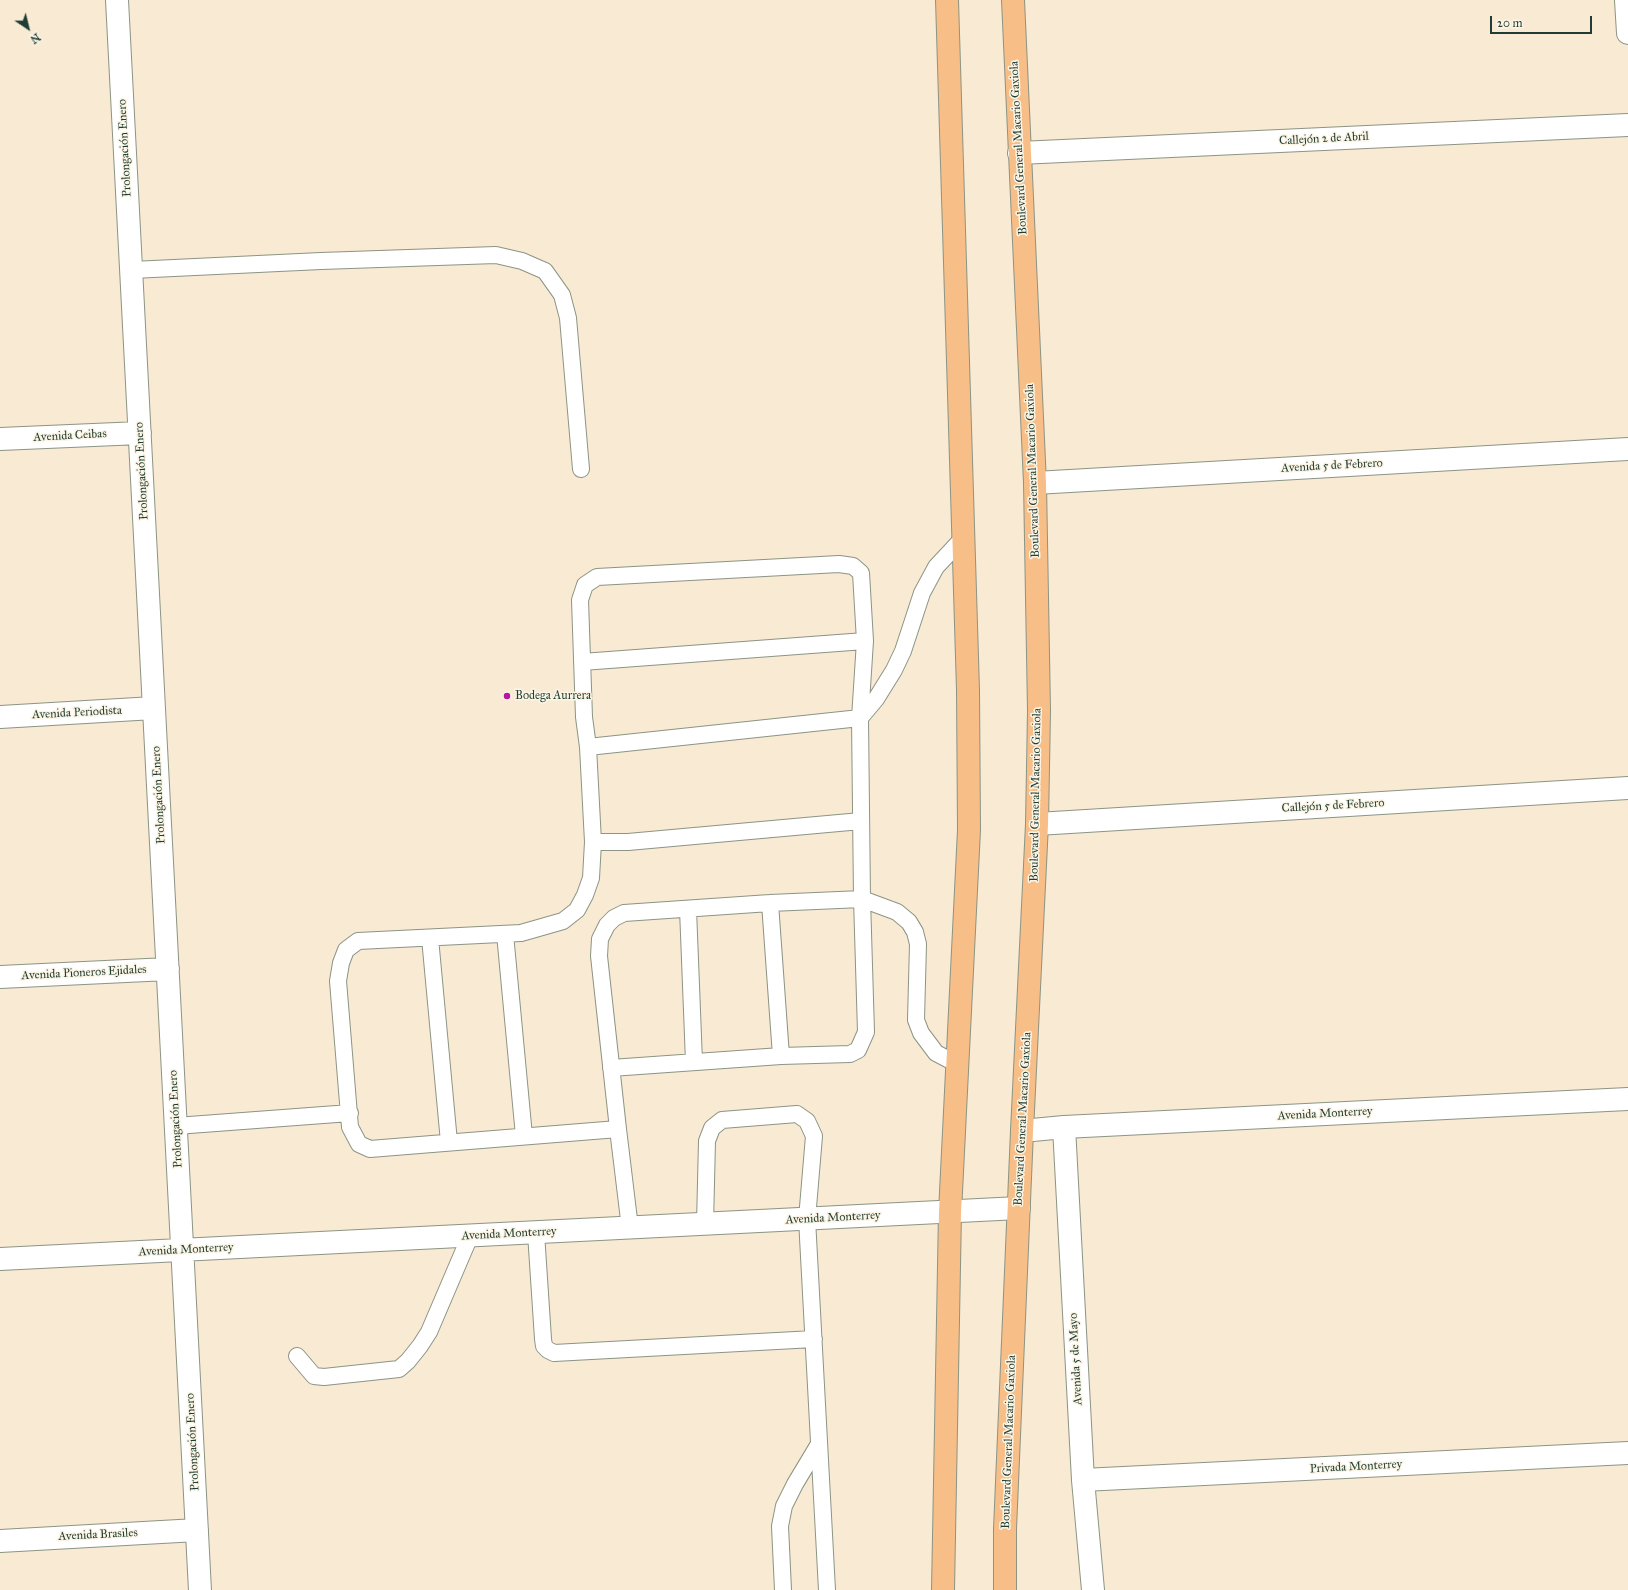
<!DOCTYPE html>
<meta charset="utf-8">
<style>
body{margin:0}
#map{position:relative;width:1628px;height:1590px;overflow:hidden;background:#f8ead3;font-family:"IM FELL Great Primer",serif}
canvas{display:block}
.north{position:absolute;left:8px;top:8px;width:40px;height:40px;-webkit-text-stroke:3px #fcf5e5;paint-order:stroke;rotate:145deg;font-size:11px;font-weight:700;line-height:16px;text-align:center;color:#1f3d34}
.north::after{content:'';display:block;margin:auto;width:14px;height:18px;background:#1f3d34;clip-path:polygon(50% 0,100% 100%,50% 72%,0 100%)}
.scale{position:absolute;left:1490px;top:16px;width:102px;height:18px;box-sizing:border-box;border:2px solid #1f3d34;border-top:0;padding-left:5px;font-size:12px;line-height:14px;white-space:nowrap;color:#1f3d34;-webkit-text-stroke:3px #fcf5e5;paint-order:stroke}
</style>
<div id="map">
<canvas width="1628" height="1590"></canvas>
<div class="north">N</div>
<div class="scale">20 m</div>
</div>
<script>
const ctx = document.querySelector('canvas').getContext('2d');
ctx.lineJoin = 'round';
function toPath(rows) {
  const path = new Path2D();
  for (const r of rows) {
    path.moveTo(r[0], r[1]);
    for (let i = 2; i < r.length; i += 2) path.lineTo(r[i], r[i + 1]);
  }
  return path;
}
function stroke(path, color, width, dash) {
  ctx.strokeStyle = color;
  ctx.lineWidth = width;
  ctx.lineCap = dash ? 'butt' : 'round';
  ctx.setLineDash(dash || []);
  ctx.stroke(path);
}
function drawText(font, color, halo, rows, align = 'center') {
  ctx.font = font + ' "IM FELL Great Primer",serif';
  ctx.lineWidth = 3;
  ctx.setLineDash([]);
  ctx.textBaseline = 'middle';
  ctx.strokeStyle = halo;
  ctx.fillStyle = color;
  for (const [text, x, y, turn = 0] of rows) {
    ctx.save();
    ctx.translate(x, y);
    ctx.rotate((+turn || 0) * Math.PI / 180);
    ctx.textAlign = isNaN(turn) ? turn : align;
    if (halo) ctx.strokeText(text, 0, 0);
    ctx.fillText(text, 0, 0);
    ctx.restore();
  }
}
const lane = toPath([
 [132,270,321,261,496,255,522,261,545,271,562,295,568,318,581,469],
 [582,662,865,641],
 [588,747,860,718,876,699,894,670,903,651,922,593,936,567,964,537],
 [593,842,591,878,585,895,577,910,563,921,521,933,358,941,346,950,341,963,338,981,350,1127,359,1144,370,1149,618,1129,630,1228],
 [770,903,781,1056],
 [688,909,694,1062],
 [505,934,524,1136],
 [430,938,449,1142],
 [611,1068,781,1056,850,1054,858,1050,866,1032,862,899,860,718,865,641,861,573,853,566,839,564,597,577,585,585,580,600,584,717,588,747,593,842,628,842,861,821],
 [176,1126,350,1113],
 [618,1129,599,956,600,939,607,925,614,918,624,913,770,903,862,899,897,912,909,922,915,932,918,944,916,1020,921,1033,936,1053,957,1064],
 [705,1224,707,1141,712,1128,722,1120,797,1114,807,1121,814,1136,807,1219,827,1590],
 [536,1233,543,1339,544,1346,548,1350,554,1353,814,1339],
 [297,1356,314,1376,324,1377,399,1369,408,1361,420,1346,429,1332,470,1236],
 [783,1590,780,1526,784,1506,795,1484,819,1444]
]);
const street = toPath([
 [117,0,200,1590],
 [1626,0,1628,33],
 [1019,153,1628,125],
 [0,439,140,433],
 [1035,483,1628,449],
 [0,717,154,708],
 [1037,824,1628,788],
 [0,977,168,969],
 [1064,1127,1083,1480,1093,1590],
 [1022,1131,1064,1127,1628,1099],
 [0,1259,1019,1208],
 [1083,1480,1628,1453],
 [0,1541,197,1530]
]);
const primary = toPath([
 [943,1590,950,1212,969,830,968,690,947,0],
 [1005,1590,1005,1529,1022,1131,1037,824,1039,711,1035,483,1013,0]
]);
stroke(lane, '#8c9484', 18);
stroke(street, '#8c9484', 24);
stroke(primary, '#8c9484', 24);
stroke(lane, '#fff', 16);
stroke(street, '#fff', 22);
stroke(primary, '#f7be87', 22);
for (const [x, y, r, color] of [
 [507,696,4,"#b5179e"]
]) {
  const dot = new Path2D();
  dot.arc(x, y, r, 0, 2 * Math.PI);
  ctx.fillStyle = color;
  ctx.fill(dot);
  stroke(dot, '#fcf5e5', 1.5);
}
drawText('12px', '#1f3d34', '#fcf5e5', [
 ["Callejón 2 de Abril",1324,139,-3],
 ["Prolongación Enero",125,148,-93],
 ["Boulevard General Macario Gaxiola",1019,148,-93],
 ["Avenida Ceibas",70,436,-3],
 ["Avenida 5 de Febrero",1332,466,-3],
 ["Prolongación Enero",142,471,-93],
 ["Boulevard General Macario Gaxiola",1033,471,-92],
 ["Avenida Periodista",77,713,-3],
 ["Prolongación Enero",159,795,-93],
 ["Boulevard General Macario Gaxiola",1036,795,-89],
 ["Callejón 5 de Febrero",1333,806,-3],
 ["Avenida Pioneros Ejidales",84,973,-3],
 ["Avenida Monterrey",1325,1114,-3],
 ["Prolongación Enero",176,1119,-93],
 ["Boulevard General Macario Gaxiola",1023,1119,-87],
 ["Avenida Monterrey",833,1218,-3],
 ["Avenida Monterrey",509,1234,-3],
 ["Avenida Monterrey",186,1250,-3],
 ["Avenida 5 de Mayo",1076,1359,-93],
 ["Prolongación Enero",193,1442,-93],
 ["Boulevard General Macario Gaxiola",1009,1442,-88],
 ["Privada Monterrey",1356,1467,-3],
 ["Avenida Brasiles",98,1535,-3]
]);
drawText('12px', '#1f3d34', '#fcf5e5', [
 ["Bodega Aurrera",515,696]
], 'left');
</script>
